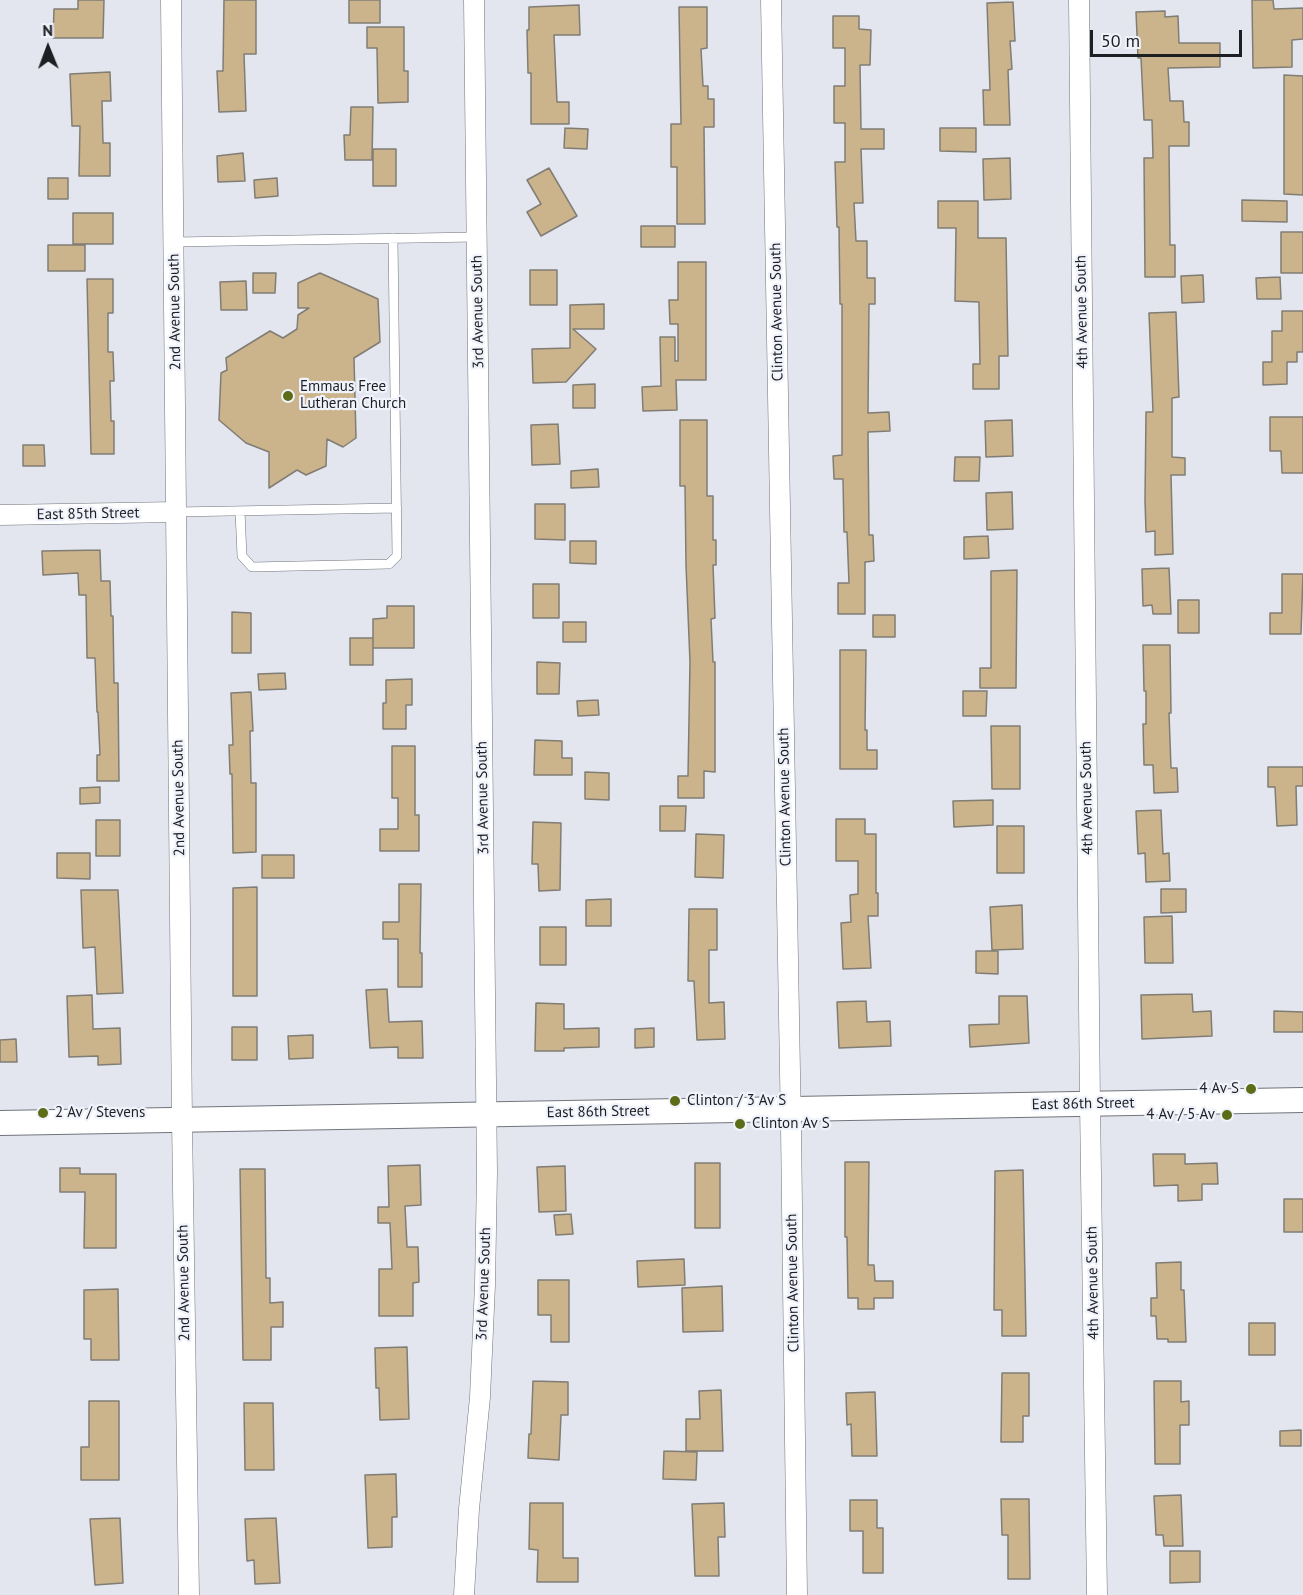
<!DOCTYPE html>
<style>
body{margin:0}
#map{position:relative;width:1303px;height:1595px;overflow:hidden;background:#e3e6ef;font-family:"PT Sans",sans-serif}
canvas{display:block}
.north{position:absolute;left:18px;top:18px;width:60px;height:60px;-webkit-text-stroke:4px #f0f3fc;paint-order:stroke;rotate:359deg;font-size:16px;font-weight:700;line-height:24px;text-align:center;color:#1e1f22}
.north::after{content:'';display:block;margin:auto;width:21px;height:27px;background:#1e1f22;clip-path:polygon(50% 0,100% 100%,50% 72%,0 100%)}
.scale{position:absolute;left:1090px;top:30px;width:152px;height:27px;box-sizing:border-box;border:3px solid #1e1f22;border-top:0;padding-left:8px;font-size:18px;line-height:21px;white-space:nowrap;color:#1e1f22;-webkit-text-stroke:4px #f0f3fc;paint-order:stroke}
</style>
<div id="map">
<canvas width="1303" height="1595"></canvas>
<div class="north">N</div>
<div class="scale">50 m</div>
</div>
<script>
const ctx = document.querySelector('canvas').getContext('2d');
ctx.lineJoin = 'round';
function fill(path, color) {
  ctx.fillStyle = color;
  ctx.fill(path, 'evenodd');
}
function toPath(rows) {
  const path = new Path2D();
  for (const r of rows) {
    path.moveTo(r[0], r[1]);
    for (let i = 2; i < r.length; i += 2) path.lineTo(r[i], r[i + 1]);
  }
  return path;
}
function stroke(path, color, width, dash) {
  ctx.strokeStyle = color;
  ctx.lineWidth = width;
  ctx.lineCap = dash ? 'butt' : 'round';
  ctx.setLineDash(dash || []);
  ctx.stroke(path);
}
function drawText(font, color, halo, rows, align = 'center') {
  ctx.font = font + ' "PT Sans",sans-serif';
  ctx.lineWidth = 4.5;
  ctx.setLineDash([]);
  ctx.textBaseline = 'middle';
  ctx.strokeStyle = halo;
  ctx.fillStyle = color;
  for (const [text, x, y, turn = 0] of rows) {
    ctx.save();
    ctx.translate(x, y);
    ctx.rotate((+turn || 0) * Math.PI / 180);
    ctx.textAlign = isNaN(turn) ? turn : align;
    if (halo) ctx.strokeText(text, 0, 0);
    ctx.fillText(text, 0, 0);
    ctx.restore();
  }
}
const building = toPath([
 [78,0,104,0,103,38,53,38,54,9,78,9,78,0],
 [224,0,256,0,256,54,244,54,246,111,219,112,217,71,223,71,224,0],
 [349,0,380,0,380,23,349,23,349,0],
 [1252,0,1273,0,1274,9,1303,8,1303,39,1292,40,1292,67,1253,68,1252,0],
 [1013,2,1015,41,1010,41,1012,69,1008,70,1010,125,984,125,983,90,990,90,987,3,1013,2],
 [579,5,580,35,554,35,557,102,569,102,569,124,531,124,531,73,528,73,527,30,529,30,529,7,579,5],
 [679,7,707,7,707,48,701,49,703,86,708,86,708,99,714,99,714,127,704,127,705,224,677,224,677,167,671,167,671,124,681,124,679,7],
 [1165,11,1165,17,1178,16,1179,43,1220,43,1220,67,1168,68,1170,101,1183,101,1184,122,1189,122,1189,146,1169,146,1170,245,1175,245,1175,277,1145,277,1144,158,1153,158,1152,120,1144,120,1141,58,1138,58,1136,12,1165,11],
 [833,16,859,16,859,29,871,30,870,65,860,65,861,129,884,129,884,149,861,149,863,203,854,203,856,241,867,241,867,278,875,278,875,304,869,304,868,413,889,412,890,431,868,432,869,535,873,535,874,561,865,562,865,614,838,614,838,583,849,583,847,532,844,532,843,479,834,479,833,456,842,455,842,304,840,304,839,227,837,227,835,162,845,162,845,123,834,123,834,86,845,86,845,48,833,48,833,16],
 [367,27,404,27,404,71,408,71,408,102,378,103,377,48,367,48,367,27],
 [110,72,111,101,102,101,103,143,110,143,110,176,79,176,80,126,72,126,70,74,110,72],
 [1284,75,1303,76,1303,195,1284,194,1284,75],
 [351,107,373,107,372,160,345,160,344,135,350,135,351,107],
 [565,128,588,129,587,149,564,148,565,128],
 [940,128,976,128,976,152,940,151,940,128],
 [373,149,396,149,396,186,373,186,373,149],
 [243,153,245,181,218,182,217,156,243,153],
 [1010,158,1011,199,984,200,983,159,1010,158],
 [549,168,577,216,541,236,527,212,541,204,527,180,549,168],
 [48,178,68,178,68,199,48,199,48,178],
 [277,178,278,196,255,198,254,180,277,178],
 [1242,200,1287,201,1287,222,1242,221,1242,200],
 [938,201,978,201,978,238,1006,238,1008,356,999,356,999,389,973,389,973,364,980,364,979,304,979,302,955,301,956,228,938,228,938,201],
 [73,213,113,213,113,244,73,244,73,213],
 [641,226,675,226,675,247,641,247,641,226],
 [1281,232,1303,232,1303,273,1281,273,1281,232],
 [48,245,85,245,85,271,48,271,48,245],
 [678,262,706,262,706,380,676,380,677,410,643,411,642,387,661,386,660,337,675,337,675,361,678,361,678,324,670,324,669,300,678,300,678,262],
 [530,270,557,270,557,305,530,305,530,270],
 [253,273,276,273,275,293,253,293,253,273],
 [320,273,378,299,380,342,354,358,356,438,343,447,327,439,326,466,306,475,297,470,269,488,269,452,246,443,219,420,221,373,227,370,226,358,270,331,283,338,297,329,298,315,309,308,298,308,298,283,320,273],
 [1203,275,1204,302,1182,303,1181,276,1203,275],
 [1280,277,1281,299,1257,299,1256,278,1280,277],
 [87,279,113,279,113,313,108,313,108,352,113,352,114,381,110,381,111,421,114,421,114,454,91,454,87,279],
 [246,281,247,310,221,310,220,282,246,281],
 [604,304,604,329,573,329,596,349,566,382,533,383,532,349,570,348,570,305,604,304],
 [1282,311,1303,311,1303,352,1297,352,1297,362,1287,362,1287,384,1263,385,1263,362,1272,362,1272,331,1282,331,1282,311],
 [1176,312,1179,397,1172,398,1172,457,1185,458,1185,475,1171,475,1173,554,1155,555,1155,531,1146,532,1145,500,1146,412,1153,412,1149,313,1176,312],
 [595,384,595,408,573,408,573,385,595,384],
 [1270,417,1303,417,1303,473,1282,473,1281,451,1270,451,1270,417],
 [680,420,707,420,707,496,713,496,713,540,716,540,716,565,713,565,715,618,711,619,713,662,715,662,715,772,704,771,704,798,678,798,678,776,688,776,690,662,686,565,685,486,680,486,680,420],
 [1012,420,1013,456,986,457,985,421,1012,420],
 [558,424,560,464,532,465,531,425,558,424],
 [23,445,44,445,45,466,23,466,23,445],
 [955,457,980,457,979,481,954,481,955,457],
 [598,469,599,487,571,488,571,471,598,469],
 [1012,492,1013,529,987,530,986,493,1012,492],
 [535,504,565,504,565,540,535,539,535,504],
 [988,536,989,558,964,559,964,537,988,536],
 [570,541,596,541,596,564,570,563,570,541],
 [100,550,101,581,110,581,111,616,113,616,114,683,118,683,119,781,97,781,97,755,100,755,98,712,97,712,95,658,87,658,86,595,79,595,78,573,43,575,42,551,100,550],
 [1169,568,1171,614,1153,614,1152,605,1143,606,1142,569,1169,568],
 [1017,570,1016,688,980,688,980,668,991,668,991,571,1017,570],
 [1282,574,1303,574,1301,634,1270,634,1270,613,1282,613,1282,574],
 [533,584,559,584,559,618,533,618,533,584],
 [1178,600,1199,600,1199,633,1178,633,1178,600],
 [387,606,414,606,414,648,373,648,373,619,387,618,387,606],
 [232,612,251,613,251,653,232,653,232,612],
 [873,615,895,615,895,637,873,637,873,615],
 [563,622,586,622,586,642,563,642,563,622],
 [350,638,373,638,373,665,350,665,350,638],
 [1143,645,1170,645,1171,713,1169,713,1171,768,1177,768,1178,792,1154,793,1153,765,1144,765,1143,724,1146,724,1146,691,1144,691,1143,645],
 [840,650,866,650,865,730,867,730,867,750,877,750,877,769,840,769,840,650],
 [537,662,560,663,559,694,537,694,537,662],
 [285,673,286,689,259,690,258,674,285,673],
 [412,679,412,705,406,705,406,729,383,729,383,703,386,703,386,680,412,679],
 [963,691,987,691,986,716,963,716,963,691],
 [251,692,253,731,250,731,251,783,256,783,256,852,233,853,232,774,230,774,229,745,233,745,231,693,251,692],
 [598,700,599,715,578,716,577,701,598,700],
 [991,726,1020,726,1020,789,992,789,991,726],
 [535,740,562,741,562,758,572,758,572,775,534,775,535,740],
 [392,746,415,746,415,815,419,815,419,851,380,851,380,829,398,829,398,798,392,798,392,746],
 [1268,767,1303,767,1303,786,1296,786,1297,825,1277,826,1275,787,1268,787,1268,767],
 [585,772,609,773,609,800,585,799,585,772],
 [100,787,100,803,80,804,80,788,100,787],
 [993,800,993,825,954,827,953,801,993,800],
 [660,806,686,806,685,831,660,831,660,806],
 [1161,810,1163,854,1169,853,1170,881,1146,882,1145,853,1138,854,1136,811,1161,810],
 [836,819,865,819,865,834,876,834,876,893,878,893,878,916,868,916,871,968,843,969,841,923,851,922,850,895,858,894,858,861,836,861,836,819],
 [96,820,120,820,120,856,96,856,96,820],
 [533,822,561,823,560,890,539,891,538,864,532,864,533,822],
 [997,826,1024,826,1024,873,997,873,997,826],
 [696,834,724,835,723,878,695,877,696,834],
 [57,853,90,853,90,879,57,878,57,853],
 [262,855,294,855,294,878,262,878,262,855],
 [399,884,421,884,420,953,422,953,422,987,398,987,398,939,383,939,383,922,399,922,399,884],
 [257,887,257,996,233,996,233,888,257,887],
 [1161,889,1186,889,1186,912,1161,913,1161,889],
 [81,890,118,890,123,993,97,994,95,947,83,948,81,890],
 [611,899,611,926,586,926,586,900,611,899],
 [1022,905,1023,949,992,950,990,907,1022,905],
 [689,909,717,909,717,950,709,950,709,1003,724,1002,725,1039,697,1040,694,981,688,981,689,909],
 [1172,916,1173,963,1145,963,1144,917,1172,916],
 [540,927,566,927,566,965,540,965,540,927],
 [976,951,998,951,998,974,976,973,976,951],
 [387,989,389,1022,422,1021,423,1058,398,1058,398,1047,370,1048,366,990,387,989],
 [1192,994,1193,1012,1211,1011,1212,1036,1142,1039,1141,995,1192,994],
 [92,995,93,1029,120,1028,121,1064,98,1065,98,1056,69,1057,67,996,92,995],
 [999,996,1027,996,1029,1043,970,1047,969,1025,999,1024,999,996],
 [866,1001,867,1022,890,1021,891,1046,839,1048,837,1002,866,1001],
 [536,1003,564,1004,564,1029,599,1028,599,1047,564,1048,564,1051,535,1051,536,1003],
 [1274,1011,1303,1012,1303,1032,1274,1032,1274,1011],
 [232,1027,257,1027,257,1060,232,1060,232,1027],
 [654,1028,654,1047,635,1048,635,1029,654,1028],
 [313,1035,313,1058,289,1059,288,1036,313,1035],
 [16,1039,17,1062,0,1062,0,1040,16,1039],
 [1153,1154,1185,1154,1185,1164,1217,1163,1218,1184,1202,1184,1202,1200,1178,1201,1178,1185,1154,1186,1153,1154],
 [845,1162,869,1162,868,1265,874,1265,875,1281,893,1281,893,1298,874,1298,874,1309,858,1309,858,1298,848,1298,847,1237,845,1237,845,1162],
 [695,1163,720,1163,720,1228,695,1228,695,1163],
 [420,1165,421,1205,405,1206,407,1247,418,1247,419,1282,413,1283,413,1316,379,1316,379,1269,392,1269,390,1223,378,1223,378,1207,389,1207,388,1166,420,1165],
 [565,1166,566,1211,539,1212,537,1167,565,1166],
 [60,1168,80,1168,80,1174,116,1174,116,1248,84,1248,85,1192,60,1192,60,1168],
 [240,1169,265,1169,266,1278,270,1278,270,1303,283,1302,283,1327,271,1327,271,1360,243,1360,240,1169],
 [1023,1170,1026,1336,1002,1336,1002,1310,994,1310,995,1171,1023,1170],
 [1284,1199,1303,1199,1303,1232,1284,1232,1284,1199],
 [571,1214,573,1234,556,1235,554,1215,571,1214],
 [684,1259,685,1285,638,1287,637,1261,684,1259],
 [1181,1262,1181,1290,1184,1290,1186,1342,1168,1342,1168,1339,1157,1339,1156,1316,1151,1316,1151,1298,1157,1298,1156,1263,1181,1262],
 [538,1280,569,1280,569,1342,551,1342,551,1315,538,1315,538,1280],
 [722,1286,723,1331,683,1332,682,1288,722,1286],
 [118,1289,119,1360,91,1360,91,1339,84,1339,84,1290,118,1289],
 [1249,1323,1275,1323,1275,1355,1249,1355,1249,1323],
 [407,1347,409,1419,380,1420,379,1388,376,1388,375,1348,407,1347],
 [1002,1373,1029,1373,1029,1416,1023,1416,1023,1442,1001,1442,1002,1373],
 [533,1381,568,1382,568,1415,561,1415,559,1460,528,1458,529,1434,531,1434,533,1381],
 [1154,1381,1181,1381,1181,1402,1189,1401,1189,1425,1180,1425,1180,1464,1155,1464,1154,1381],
 [721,1390,723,1451,686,1451,686,1419,700,1419,699,1391,721,1390],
 [875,1392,877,1456,852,1456,851,1424,847,1425,846,1393,875,1392],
 [89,1401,119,1401,119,1480,81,1480,81,1447,89,1447,89,1401],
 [244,1403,273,1403,274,1470,245,1470,244,1403],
 [1301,1430,1301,1446,1280,1446,1280,1431,1301,1430],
 [664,1451,697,1452,696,1480,663,1479,664,1451],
 [396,1474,397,1517,392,1517,392,1547,368,1548,365,1475,396,1474],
 [1181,1495,1183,1546,1164,1546,1163,1535,1156,1535,1154,1496,1181,1495],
 [1001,1499,1029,1499,1030,1579,1008,1579,1008,1535,1002,1535,1001,1499],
 [850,1500,877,1500,877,1528,883,1528,883,1573,863,1573,863,1531,850,1531,850,1500],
 [530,1503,563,1503,563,1558,578,1558,578,1582,537,1582,538,1550,529,1549,530,1503],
 [724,1503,725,1537,718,1537,719,1576,695,1576,692,1504,724,1503],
 [120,1518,123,1583,95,1585,90,1519,120,1518],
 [276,1518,280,1583,255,1584,254,1560,247,1561,245,1519,276,1518],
 [1170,1551,1200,1551,1200,1582,1170,1583,1170,1551]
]);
fill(building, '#cbb38b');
stroke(building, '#817d75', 1.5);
const service = toPath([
 [174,242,477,237],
 [240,511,242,556,252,567,389,564,397,556,393,238],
 [176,512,397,508]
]);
const minor = toPath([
 [171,0,182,1120,189,1595],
 [771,0,791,1128,797,1595],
 [1079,0,1090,1104,1097,1595],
 [0,515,176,512],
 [464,1595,469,1509,480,1397,485,1285,487,1172,474,0]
]);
const tertiary = toPath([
 [0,1123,1303,1100]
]);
stroke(service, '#71747b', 10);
stroke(minor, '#71747b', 21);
stroke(tertiary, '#71747b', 26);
stroke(service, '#fff', 9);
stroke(minor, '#fff', 20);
stroke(tertiary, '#fff', 24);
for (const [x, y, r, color] of [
 [288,396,6,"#5d6c17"],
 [1251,1089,6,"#5d6c17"],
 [675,1101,6,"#5d6c17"],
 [43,1113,6,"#5d6c17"],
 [1227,1115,6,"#5d6c17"],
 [740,1124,6,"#5d6c17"]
]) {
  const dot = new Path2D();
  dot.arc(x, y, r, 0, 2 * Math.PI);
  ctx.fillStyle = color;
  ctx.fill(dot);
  stroke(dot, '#f0f3fc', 2);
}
drawText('15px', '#1e1f22', '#f0f3fc', [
 ["2nd Avenue South",175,312,-91],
 ["3rd Avenue South",478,312,-91],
 ["Clinton Avenue South",777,312,-91],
 ["4th Avenue South",1082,312,-91],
 ["East 85th Street",88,514,-1],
 ["Clinton Avenue South",785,797,-91],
 ["2nd Avenue South",179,798,-91],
 ["3rd Avenue South",483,798,-91],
 ["4th Avenue South",1087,798,-91],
 ["East 86th Street",1083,1104,-1],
 ["East 86th Street",598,1112,-1],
 ["2nd Avenue South",184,1283,-91],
 ["Clinton Avenue South",793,1283,-91],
 ["4th Avenue South",1093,1283,-91],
 ["3rd Avenue South",484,1284,-88]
]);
drawText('15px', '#1e1f22', '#f0f3fc', [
 ["Emmaus Free",300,387],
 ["Lutheran Church",300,404],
 ["4 Av S",1239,1089,"right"],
 ["Clinton / 3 Av S",687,1101],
 ["2 Av / Stevens",55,1113],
 ["4 Av / 5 Av",1215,1115,"right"],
 ["Clinton Av S",752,1124]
], 'left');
</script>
